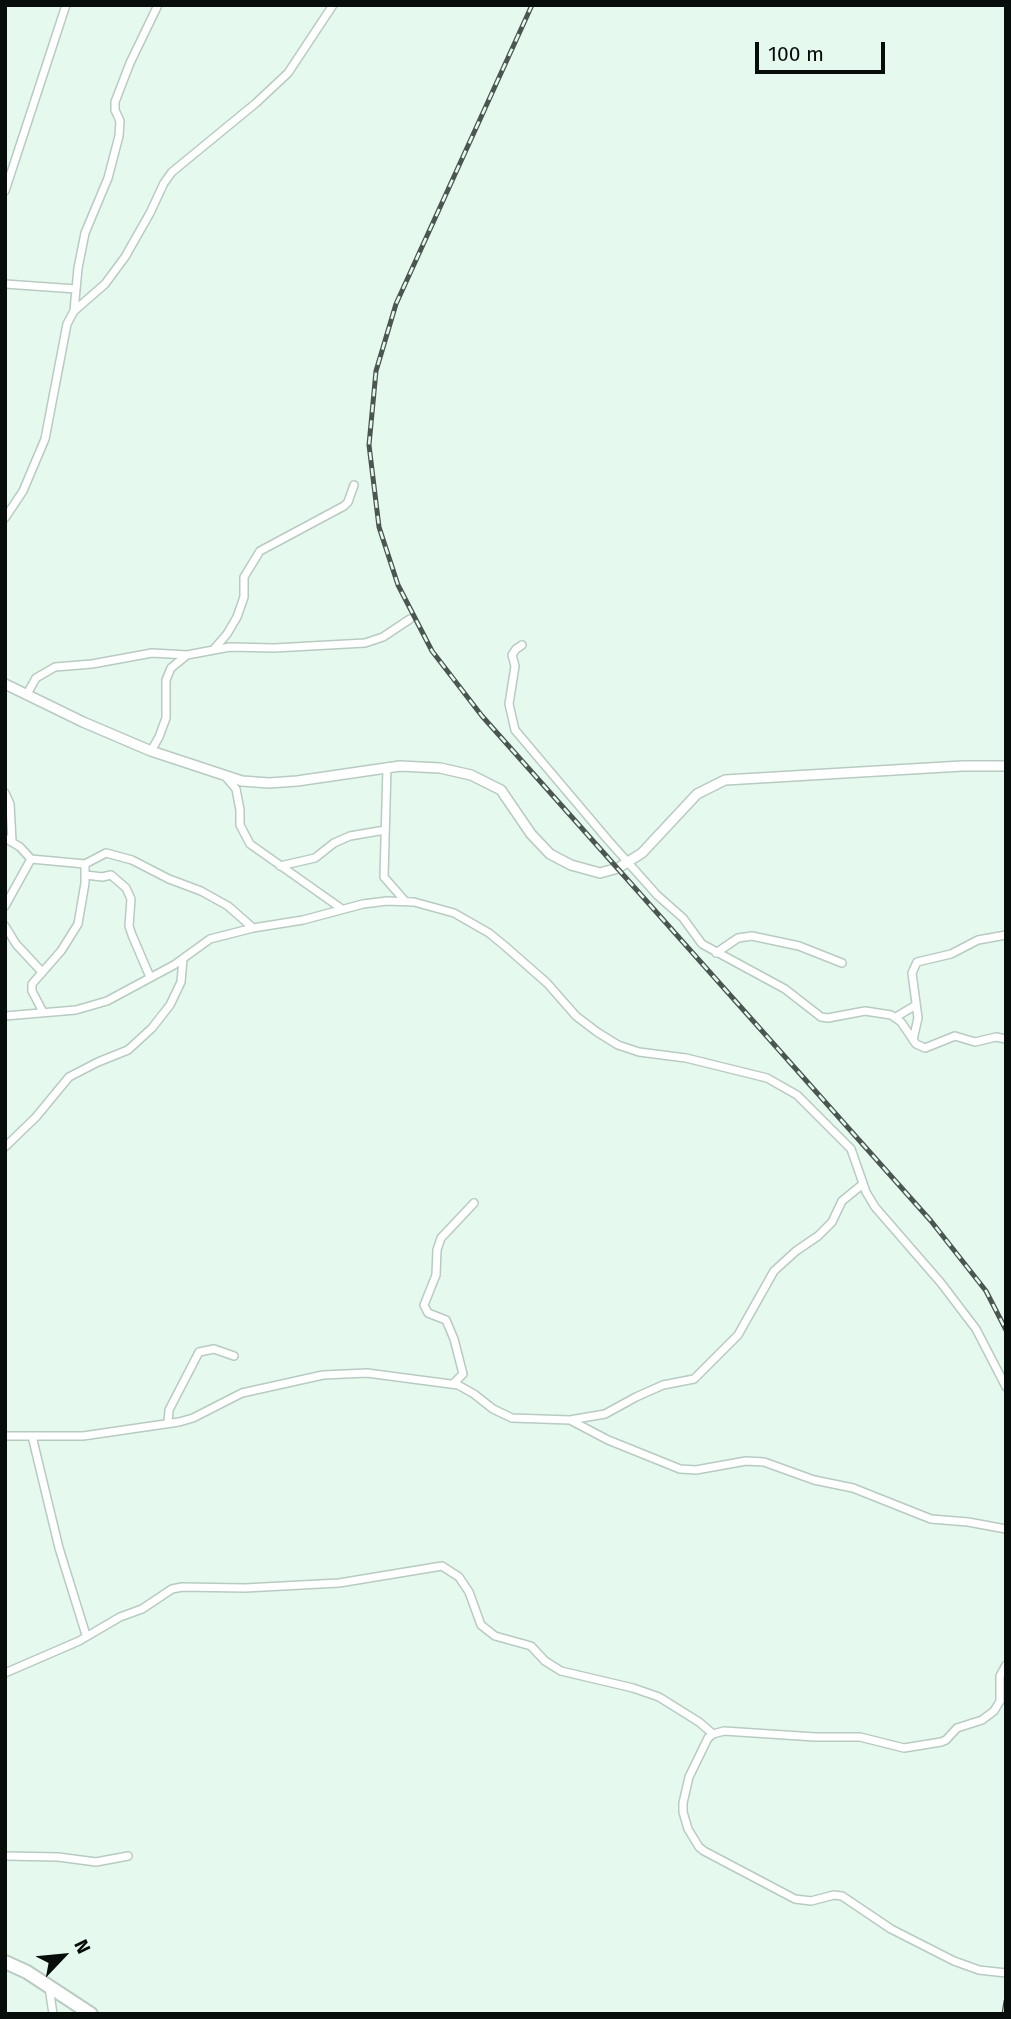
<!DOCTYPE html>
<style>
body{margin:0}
#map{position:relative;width:1011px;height:2019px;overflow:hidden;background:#e6f9ef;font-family:"Fira Sans",sans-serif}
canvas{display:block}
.frame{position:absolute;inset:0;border:7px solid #070d0a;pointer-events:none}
.north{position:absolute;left:28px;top:1921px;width:70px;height:70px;-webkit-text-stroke:5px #e6f9ef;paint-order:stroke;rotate:64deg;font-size:19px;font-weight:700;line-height:28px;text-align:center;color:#070d0a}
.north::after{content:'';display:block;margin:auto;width:24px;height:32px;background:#070d0a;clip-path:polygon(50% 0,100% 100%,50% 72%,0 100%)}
.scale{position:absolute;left:755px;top:42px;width:130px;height:32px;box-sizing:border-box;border:4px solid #070d0a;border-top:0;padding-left:9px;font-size:21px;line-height:24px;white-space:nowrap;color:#070d0a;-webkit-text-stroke:5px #e6f9ef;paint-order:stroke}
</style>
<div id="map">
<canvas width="1011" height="2019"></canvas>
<div class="frame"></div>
<div class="north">N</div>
<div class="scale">100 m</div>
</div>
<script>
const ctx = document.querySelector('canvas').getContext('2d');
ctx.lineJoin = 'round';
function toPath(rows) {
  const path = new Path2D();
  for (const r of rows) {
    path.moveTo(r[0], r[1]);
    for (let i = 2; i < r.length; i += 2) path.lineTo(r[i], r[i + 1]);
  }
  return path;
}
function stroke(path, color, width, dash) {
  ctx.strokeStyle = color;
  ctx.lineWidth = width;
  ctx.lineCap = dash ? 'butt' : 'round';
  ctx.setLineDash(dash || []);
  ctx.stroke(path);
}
const minor = toPath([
 [5,191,66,5],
 [5,284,76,289],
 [74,311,78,268,85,233,108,178,119,136,120,121,115,110,115,102,130,63,158,5],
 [5,518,23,491,45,439,67,324,74,311,105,284,125,257,150,213,164,183,172,172,256,103,288,73,333,5],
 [522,645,516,649,512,655,515,666,509,704,515,730,608,840,657,895,683,918,702,944,785,989,821,1017,828,1018,865,1011,891,1015,901,1022,916,1044,925,1048,955,1036,975,1042,996,1037,1006,1039],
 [214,649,227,634,237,617,244,597,244,577,260,551,344,506,348,502,354,485],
 [27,694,36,678,55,667,92,664,152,653,187,655],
 [151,751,159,737,166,718,166,680,171,668,187,655,230,647,274,648,365,643,383,637,410,619],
 [387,767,384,877,405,901],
 [226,777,236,789,240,810,240,825,250,844,342,909],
 [5,793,10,804,12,841],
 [5,838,20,847,31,859,85,864,106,853,132,860,169,879,201,891,228,906,253,928],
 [280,866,315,858,334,843,350,836,385,830],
 [86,875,102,877,111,875,126,888,131,899,129,926,132,935,150,977],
 [5,906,31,859],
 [5,926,16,944,42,972],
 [716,953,738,938,752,936,799,946,842,963],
 [43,1012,32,991,32,984,61,951,78,924,85,883,85,864],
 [5,1016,76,1010,107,1001,174,965,210,939,253,928,303,920,363,904,387,901,414,902,454,913,489,933,506,947,547,983,576,1016,597,1032,618,1045,639,1052,686,1058,767,1078,797,1095,851,1149,866,1192,875,1207,941,1283,976,1329,1006,1387],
 [896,1017,916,1005],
 [913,1040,918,1018,912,973,917,962,951,954,978,940,1006,935],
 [5,1147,36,1117,69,1077,98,1062,128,1050,152,1028,170,1005,181,982,183,959],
 [454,1383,463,1374,454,1339,446,1320,428,1313,424,1305,436,1275,437,1250,441,1238,474,1203],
 [570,1420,605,1414,636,1397,663,1385,694,1379,738,1335,774,1271,796,1251,818,1236,832,1222,842,1201,863,1184],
 [168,1423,169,1410,199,1352,214,1349,234,1356],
 [5,1436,83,1436,179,1422,193,1418,242,1393,323,1375,367,1373,458,1385,474,1394,493,1409,512,1418,570,1420,608,1440,680,1469,696,1470,746,1461,764,1462,814,1480,853,1488,931,1519,968,1522,1006,1529],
 [32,1436,59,1548,86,1635],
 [5,1673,79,1641,120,1617,142,1609,172,1589,182,1587,245,1588,339,1583,442,1566,459,1577,469,1592,481,1625,495,1636,531,1646,545,1661,561,1671,633,1688,659,1697,699,1722,713,1734,708,1738,689,1777,683,1803,683,1812,688,1829,699,1847,704,1851,795,1899,811,1901,834,1895,842,1896,891,1929,954,1961,979,1970,1006,1973],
 [713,1734,724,1731,815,1737,860,1737,904,1748,941,1742,946,1740,957,1728,982,1720,994,1711,1000,1701,1000,1676,1006,1665],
 [5,1856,58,1857,96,1862,128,1856],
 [49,1987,53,2014]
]);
const tertiary = toPath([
 [5,684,83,722,151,751,242,781,269,783,297,781,400,766,440,768,471,775,501,790,531,834,550,854,571,865,600,873,618,868,642,853,697,794,725,780,962,766,1006,766]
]);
const trunk = toPath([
 [5,1962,27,1972,91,2014]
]);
stroke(minor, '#b8cbc1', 10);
stroke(tertiary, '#b8cbc1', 12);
stroke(trunk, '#b8cbc1', 16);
stroke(minor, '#fff', 7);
stroke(tertiary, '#fff', 9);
stroke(trunk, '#fff', 12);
const rail = toPath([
 [532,5,396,304,376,371,369,445,379,527,398,585,432,651,482,716,931,1221,986,1291,1006,1330],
 [1004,2014,1006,2001]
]);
stroke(rail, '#4c5651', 5);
stroke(rail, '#e6f9ef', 2.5, [8]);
</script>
